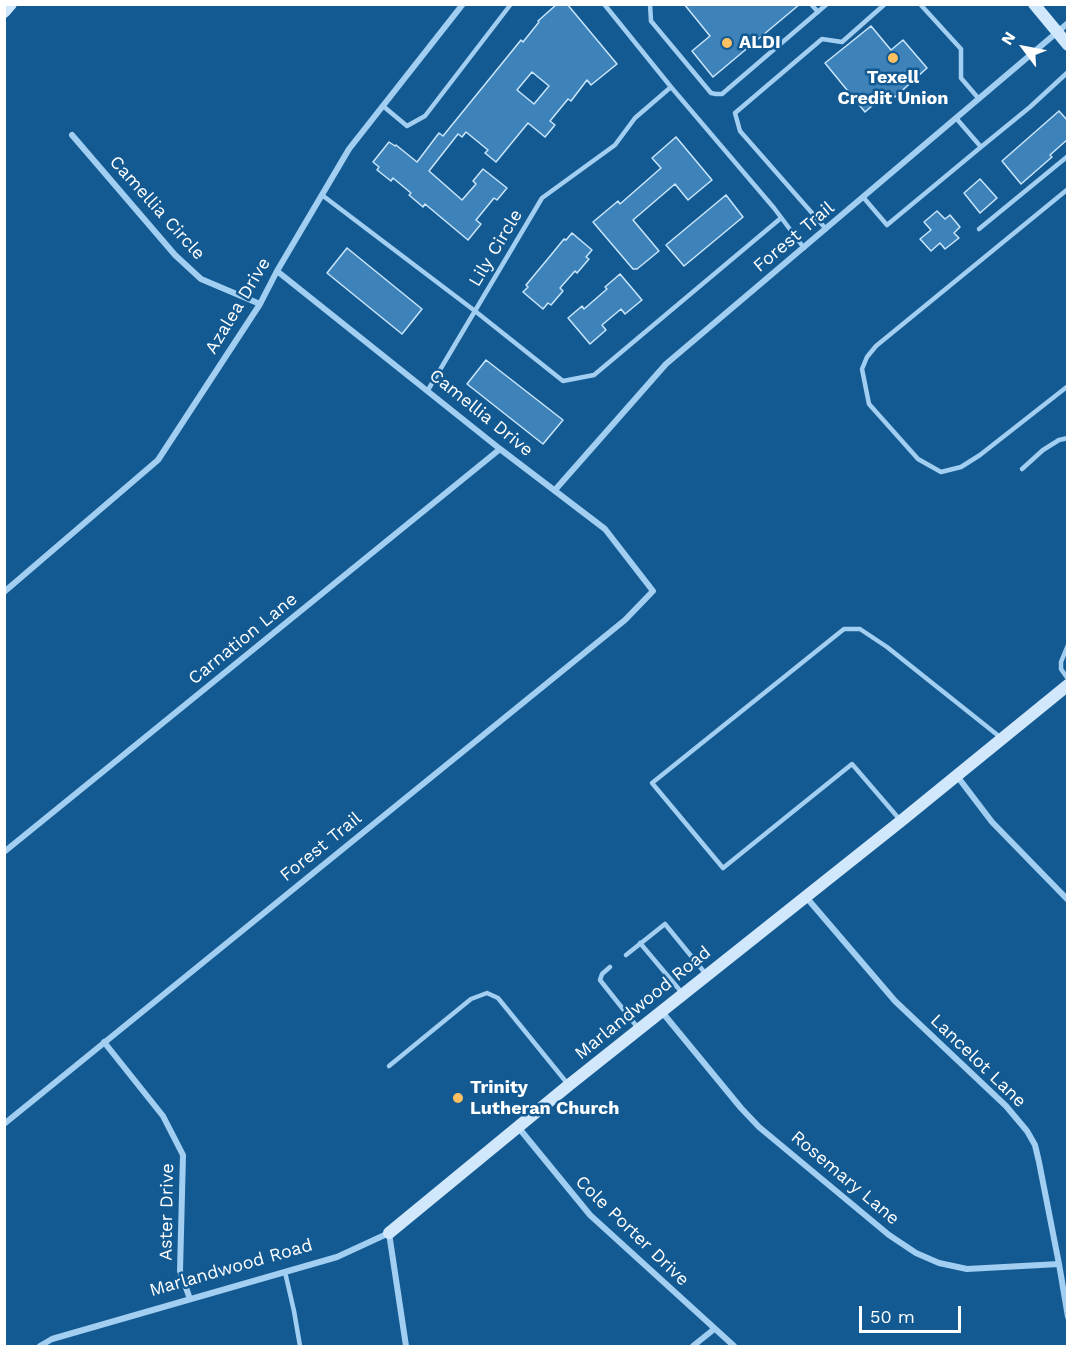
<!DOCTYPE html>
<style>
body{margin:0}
#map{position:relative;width:1072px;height:1351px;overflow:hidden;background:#145a92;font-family:"Work Sans",sans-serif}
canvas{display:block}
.frame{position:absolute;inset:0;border:6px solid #fff;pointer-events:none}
.north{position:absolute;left:994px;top:18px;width:60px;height:60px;-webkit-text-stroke:4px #145a92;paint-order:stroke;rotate:302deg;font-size:16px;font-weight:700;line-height:24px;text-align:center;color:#fff}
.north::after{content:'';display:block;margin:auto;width:21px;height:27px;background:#fff;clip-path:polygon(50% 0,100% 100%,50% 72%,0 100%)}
.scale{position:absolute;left:859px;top:1306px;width:102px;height:27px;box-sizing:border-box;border:3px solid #fff;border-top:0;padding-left:8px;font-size:18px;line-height:21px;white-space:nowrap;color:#fff;-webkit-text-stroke:4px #145a92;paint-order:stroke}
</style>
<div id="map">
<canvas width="1072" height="1351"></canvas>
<div class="frame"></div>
<div class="north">N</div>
<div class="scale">50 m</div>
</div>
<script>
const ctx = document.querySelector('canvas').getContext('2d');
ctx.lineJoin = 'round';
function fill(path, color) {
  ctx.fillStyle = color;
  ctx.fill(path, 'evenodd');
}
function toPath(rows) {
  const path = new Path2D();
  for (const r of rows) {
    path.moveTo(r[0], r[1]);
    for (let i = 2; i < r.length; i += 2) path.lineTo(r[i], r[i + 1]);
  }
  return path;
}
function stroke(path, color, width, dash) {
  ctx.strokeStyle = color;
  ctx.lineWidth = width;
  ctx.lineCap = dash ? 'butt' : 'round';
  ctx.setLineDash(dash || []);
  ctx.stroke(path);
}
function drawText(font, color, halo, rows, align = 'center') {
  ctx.font = font + ' "Work Sans",sans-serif';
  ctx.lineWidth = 5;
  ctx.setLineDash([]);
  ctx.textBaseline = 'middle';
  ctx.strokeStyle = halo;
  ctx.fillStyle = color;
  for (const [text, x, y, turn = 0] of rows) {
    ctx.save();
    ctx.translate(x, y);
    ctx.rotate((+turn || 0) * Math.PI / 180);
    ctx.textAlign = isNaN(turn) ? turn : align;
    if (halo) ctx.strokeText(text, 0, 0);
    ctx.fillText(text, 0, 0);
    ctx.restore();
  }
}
const building = toPath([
 [557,4,567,4,617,64,591,85,587,80,571,101,568,99,550,121,555,125,545,137,528,123,496,162,485,153,488,150,466,132,462,137,458,134,429,171,462,200,476,184,473,181,483,169,507,188,497,200,494,198,476,220,481,224,468,240,425,204,423,207,409,195,411,193,393,178,391,181,377,170,379,167,373,162,389,142,395,146,396,145,417,162,439,133,443,136,521,40,523,42,539,22,538,21,557,4],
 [532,72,549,86,534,104,517,90,532,72],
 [684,4,800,4,713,77,692,51,710,36,684,4],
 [871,26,891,50,903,40,927,68,895,97,889,91,865,112,825,63,871,26],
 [1059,111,1068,121,1068,139,1050,155,1052,157,1021,184,1002,161,1059,111],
 [676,137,712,180,688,200,675,184,633,220,659,251,637,269,633,269,593,222,618,201,620,204,661,168,652,158,676,137],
 [980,179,997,198,980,213,964,193,980,179],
 [726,195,743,217,684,266,666,245,726,195],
 [937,211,945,219,950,215,960,227,954,233,959,238,945,249,940,243,931,251,920,239,931,230,924,222,937,211],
 [572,233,592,250,586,257,589,259,577,273,575,271,560,288,563,291,551,305,548,303,543,309,523,292,528,287,526,285,551,255,564,239,566,240,572,233],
 [347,248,422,309,402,334,327,273,347,248],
 [620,274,642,300,625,314,621,309,602,325,606,330,590,344,568,318,582,306,584,309,607,289,605,287,620,274],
 [486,360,563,420,543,444,467,384,486,360]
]);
fill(building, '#3d83ba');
stroke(building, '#c9e6fc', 1.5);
stroke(toPath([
 [650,4,651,21,711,93,716,94,722,94,827,4],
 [811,4,818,12],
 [920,4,961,49,961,78,979,99],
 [671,87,774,208,804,248],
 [383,106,407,126,425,116,511,4],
 [981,147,1030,107,1068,72],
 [1068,189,876,346,867,357,862,369,869,404,918,459,941,472,961,467,980,455,1068,386],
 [322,195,475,311,563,381,594,375,781,218],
 [863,197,887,225,981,147,956,118],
 [826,229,740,131,735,113,822,39,842,42,885,4],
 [979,229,1068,156],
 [428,390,542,198,615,145,635,118,671,87,604,4],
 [1022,469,1043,450,1059,440,1068,438],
 [1068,645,1061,662,1061,669,1068,679],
 [901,821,852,764,723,868,652,783,844,629,860,629,887,647,1000,737],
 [640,943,683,994],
 [626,955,665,924,705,973],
 [610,967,602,974,600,980,638,1028],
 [389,1066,471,999,487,993,498,998,567,1083],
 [285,1272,294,1311,300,1346]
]), '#a2cff1', 4.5);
stroke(toPath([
 [72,135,175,255,201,279,260,304],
 [555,490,666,364,1068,23],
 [4,592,158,460,260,304,277,271,349,149,463,4],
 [957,776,992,822,1068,900],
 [4,852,500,449],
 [806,897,895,1001,1006,1106,1027,1131,1035,1145,1039,1162,1059,1264,1068,1317],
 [662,1012,741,1108,759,1127,889,1235,916,1253,939,1263,967,1269,1059,1264],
 [104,1042,163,1116,183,1155,180,1271,190,1299],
 [4,1124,625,620,653,591,605,529,500,449,277,271],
 [518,1127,590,1215,734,1346],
 [40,1346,52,1339,337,1257,389,1233,406,1346],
 [693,1346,713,1330]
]), '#a2cff1', 6);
stroke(toPath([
 [1034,4,1068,45],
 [4,12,11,4],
 [389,1233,569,1085,901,821,1068,685]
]), '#d1e8fc', 12);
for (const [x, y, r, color] of [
 [727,43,6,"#ffc062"],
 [893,58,6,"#ffc062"],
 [458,1098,6,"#ffc062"]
]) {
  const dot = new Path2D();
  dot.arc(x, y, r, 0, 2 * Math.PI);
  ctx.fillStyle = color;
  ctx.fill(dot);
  stroke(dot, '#145a92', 2);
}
drawText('bold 18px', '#fff', '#145a92', [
 ["ALDI",739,43],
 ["Texell",893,78,"center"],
 ["Credit Union",893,99,"center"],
 ["Trinity",470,1088],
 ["Lutheran Church",470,1109]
], 'left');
drawText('18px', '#fff', '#145a92', [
 ["Camellia Circle",157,208,48],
 ["Forest Trail",794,237,-40],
 ["Lily Circle",496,248,-59],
 ["Azalea Drive",238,306,-59],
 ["Camellia Drive",481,413,39],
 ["Carnation Lane",243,639,-39],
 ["Forest Trail",321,847,-39],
 ["Marlandwood Road",643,1003,-39],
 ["Lancelot Lane",978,1061,44],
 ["Rosemary Lane",845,1178,40],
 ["Aster Drive",167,1212,-89],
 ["Cole Porter Drive",632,1231,44],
 ["Marlandwood Road",231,1268,-16]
]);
</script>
